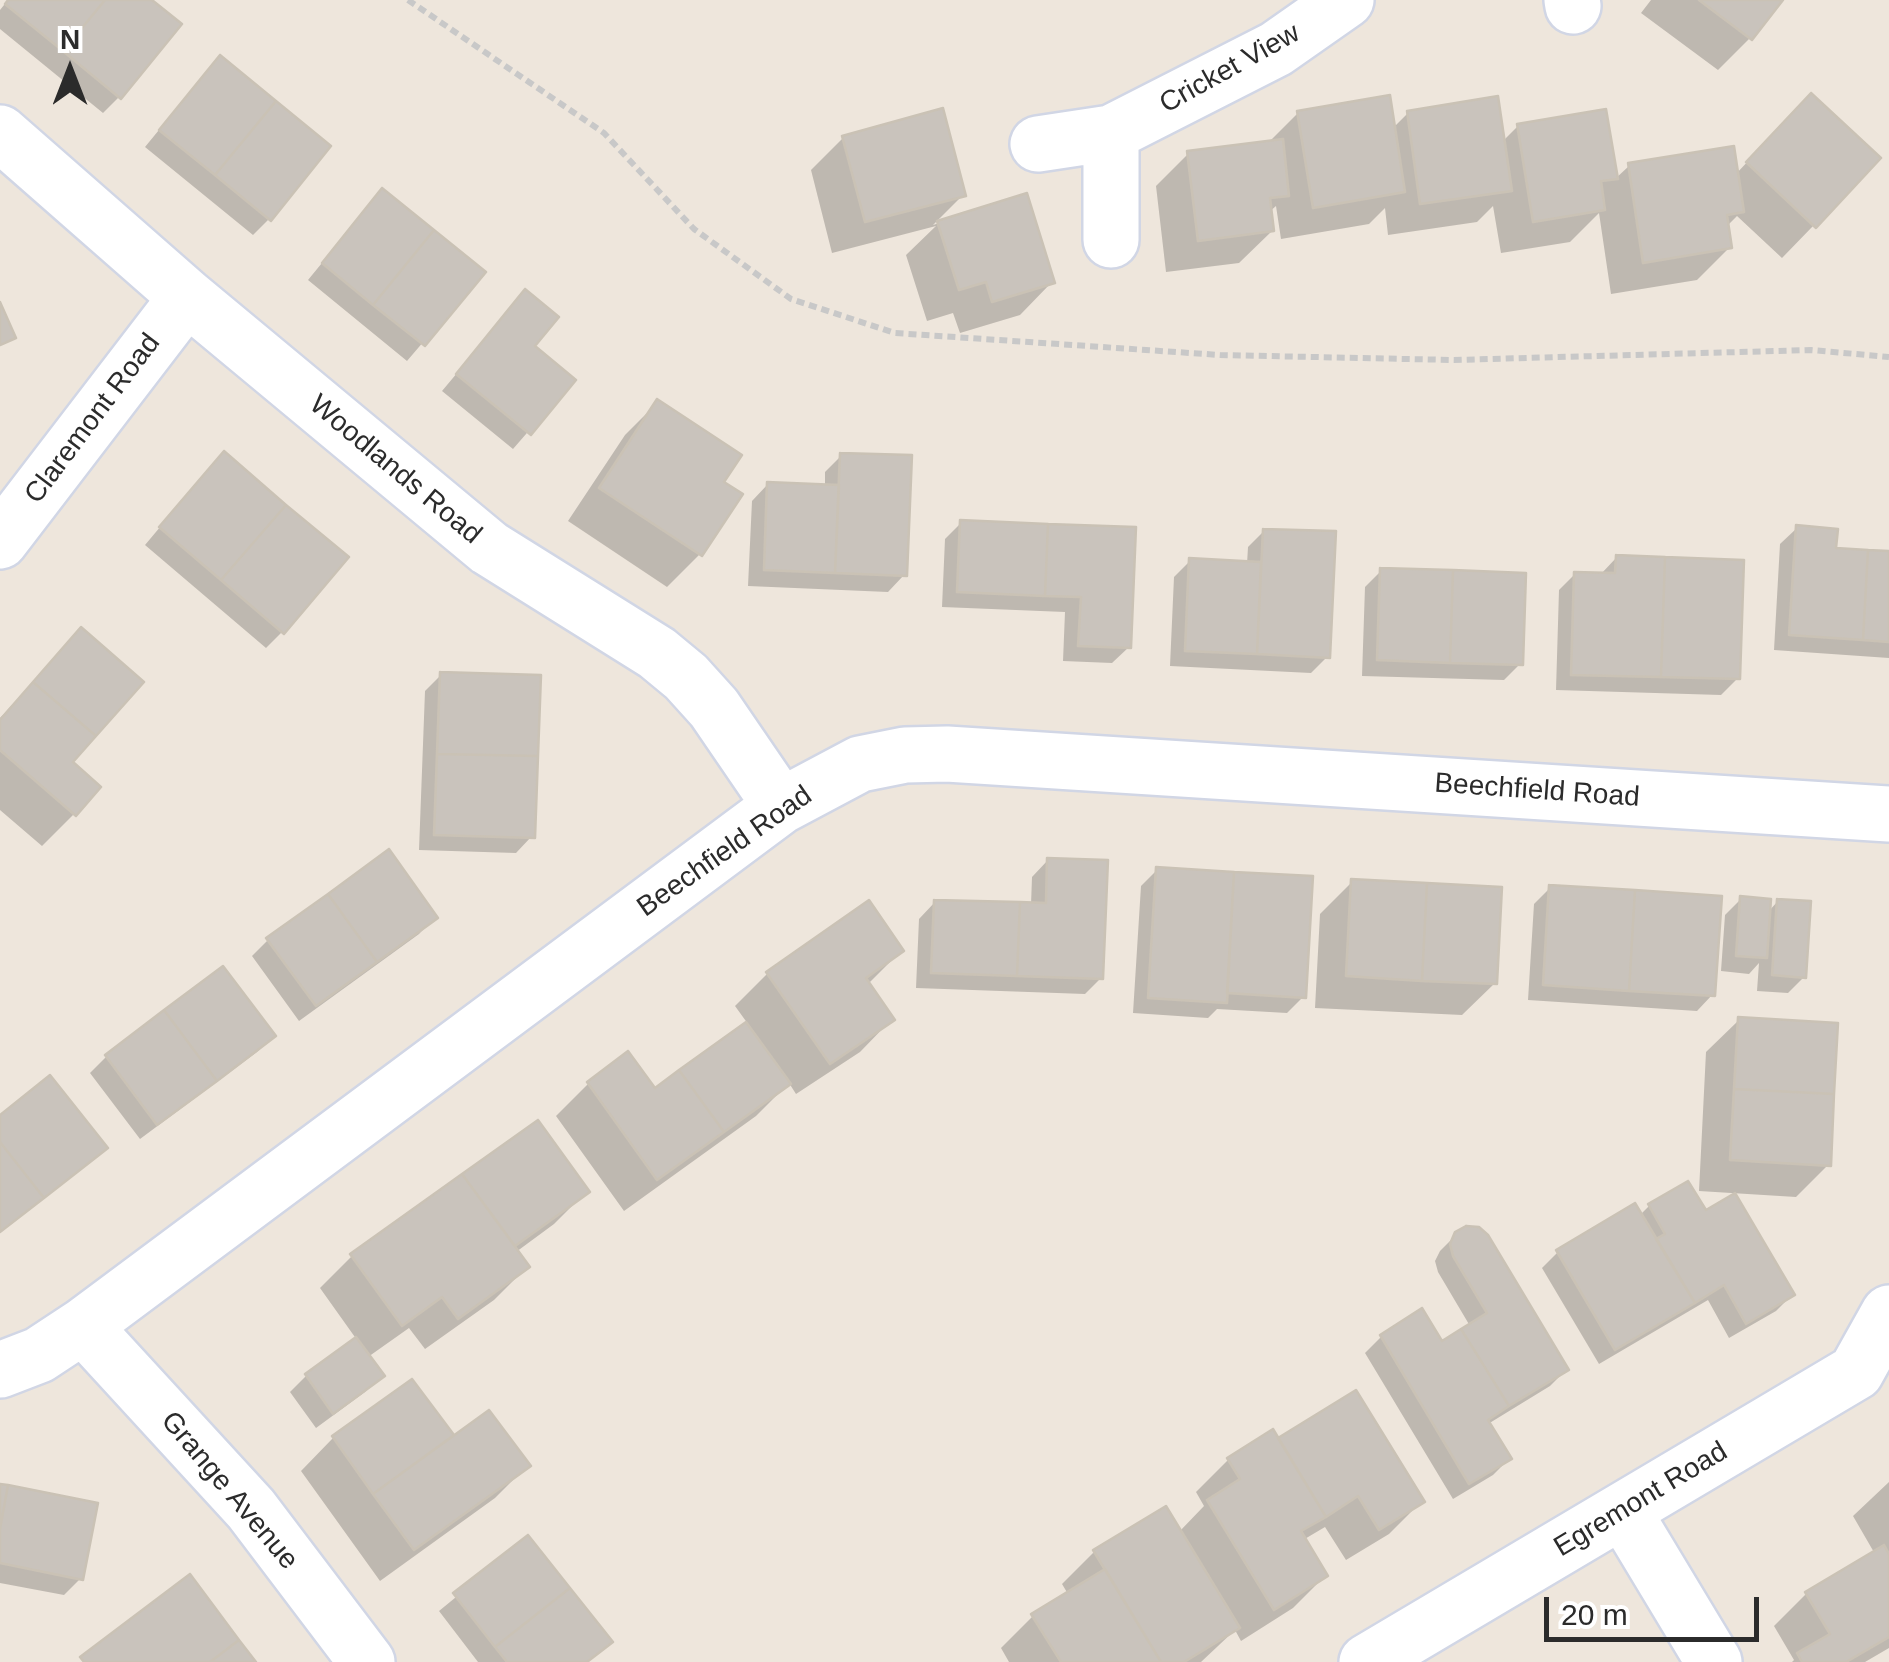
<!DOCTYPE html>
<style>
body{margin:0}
#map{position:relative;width:1889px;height:1662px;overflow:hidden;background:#eee6dc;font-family:Helvetica,sans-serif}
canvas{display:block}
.north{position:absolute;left:20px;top:20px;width:100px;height:100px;-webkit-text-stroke:8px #fff;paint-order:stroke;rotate:0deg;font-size:28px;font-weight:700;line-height:40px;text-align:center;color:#2b2b2b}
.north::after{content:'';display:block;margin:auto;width:35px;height:45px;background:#2b2b2b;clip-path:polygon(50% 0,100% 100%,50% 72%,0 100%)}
.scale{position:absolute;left:1544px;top:1597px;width:215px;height:45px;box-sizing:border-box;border:5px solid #2b2b2b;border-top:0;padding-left:12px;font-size:30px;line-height:35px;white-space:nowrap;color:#2b2b2b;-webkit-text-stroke:8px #fff;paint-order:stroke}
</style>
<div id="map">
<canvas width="1889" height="1662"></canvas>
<div class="north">N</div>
<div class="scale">20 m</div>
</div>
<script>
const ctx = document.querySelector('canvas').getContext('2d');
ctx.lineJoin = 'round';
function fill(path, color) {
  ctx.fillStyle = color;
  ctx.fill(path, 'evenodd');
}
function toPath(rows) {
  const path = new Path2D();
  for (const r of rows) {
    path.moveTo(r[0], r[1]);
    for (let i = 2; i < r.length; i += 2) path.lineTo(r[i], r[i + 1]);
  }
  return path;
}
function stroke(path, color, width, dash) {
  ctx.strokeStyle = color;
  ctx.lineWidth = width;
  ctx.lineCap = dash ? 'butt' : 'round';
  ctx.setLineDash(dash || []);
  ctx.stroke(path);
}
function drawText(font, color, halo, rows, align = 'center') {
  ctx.font = font + ' Helvetica,sans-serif';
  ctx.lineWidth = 8;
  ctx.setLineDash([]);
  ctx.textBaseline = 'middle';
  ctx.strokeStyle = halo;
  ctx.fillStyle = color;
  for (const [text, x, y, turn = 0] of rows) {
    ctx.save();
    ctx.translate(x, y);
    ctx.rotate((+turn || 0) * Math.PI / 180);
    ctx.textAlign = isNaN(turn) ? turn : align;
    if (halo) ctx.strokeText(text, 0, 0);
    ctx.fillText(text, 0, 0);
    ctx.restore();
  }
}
fill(toPath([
 [8,0,148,0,119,97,103,113,0,29,0,10],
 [1651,0,1780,0,1750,38,1718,70,1641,13],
 [204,75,269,219,253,235,145,147],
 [1298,113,1393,128,1408,113,1502,142,1518,126,1615,179,1629,166,1736,174,1779,128,1878,159,1782,258,1737,216,1726,227,1730,247,1697,280,1611,294,1599,213,1570,242,1501,253,1493,206,1477,222,1388,235,1385,208,1369,224,1281,239,1276,206,1269,212,1272,231,1239,263,1166,272,1156,186,1188,154,1267,144],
 [843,138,963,195,933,225,1025,196,1052,282,1020,315,960,333,953,313,927,321,906,255,936,226,832,253,811,170],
 [367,208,482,273,407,361,308,280],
 [525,292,531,347,573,380,513,449,442,391],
 [658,402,721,483,739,494,700,554,667,587,568,521,625,435],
 [841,456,904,575,888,592,748,586,752,501,768,484,825,487,825,472],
 [208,470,282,632,266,648,145,545],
 [961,523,1133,530,1129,647,1112,663,1063,661,1065,612,942,607,945,539],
 [1797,528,1834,550,1889,554,1889,658,1774,650,1780,544],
 [1264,531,1327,657,1311,673,1170,666,1174,577,1190,561,1247,564,1248,547],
 [1617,557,1738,678,1721,695,1556,690,1559,590,1575,574,1600,575],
 [1381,571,1520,664,1504,680,1362,676,1365,587],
 [81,630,70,762,74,814,42,846,0,810,0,718],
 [441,675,532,836,516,853,419,850,425,691],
 [1048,860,1101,978,1085,994,916,988,919,919,935,902,1031,905,1032,877],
 [1157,870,1303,997,1287,1013,1217,1009,1208,1018,1133,1013,1141,886],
 [1352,882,1495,983,1462,1015,1315,1008,1320,914],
 [1550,888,1713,994,1697,1011,1528,1000,1534,904],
 [1741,899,1768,912,1778,901,1804,977,1788,993,1757,991,1759,963,1749,974,1721,971,1725,915],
 [435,917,419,934,299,1021,252,956,268,940],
 [901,951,868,984,892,1019,860,1052,796,1094,789,1083,756,1116,624,1211,556,1116,588,1084,654,1091,748,1024,735,1006,767,974],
 [222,969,273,1036,257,1052,140,1139,90,1073,106,1057],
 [1739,1020,1828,1165,1796,1197,1699,1191,1706,1052],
 [0,1118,105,1148,0,1233],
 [537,1124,586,1192,554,1224,516,1252,527,1267,494,1300,425,1349,409,1328,368,1357,381,1376,365,1392,316,1428,290,1392,306,1376,357,1340,320,1288,352,1256],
 [1687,1185,1705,1213,1792,1295,1776,1311,1729,1338,1708,1300,1599,1364,1542,1268,1558,1252,1640,1215,1649,1206],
 [1457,1234,1566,1370,1550,1386,1488,1424,1509,1459,1493,1475,1453,1499,1365,1353,1381,1337,1441,1344,1470,1326,1438,1272,1435,1261,1440,1251],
 [412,1382,453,1439,527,1466,495,1498,380,1581,301,1471,333,1438],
 [1272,1433,1277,1441,1421,1502,1389,1534,1346,1560,1325,1527,1303,1540,1325,1576,1293,1608,1241,1641,1235,1630,1201,1662,1009,1662,1001,1648,1033,1616,1068,1594,1062,1584,1094,1552,1165,1509,1179,1532,1204,1506,1196,1492,1228,1460],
 [1889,1482,1889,1648,1865,1662,1792,1662,1794,1660,1774,1626,1806,1594,1875,1554,1853,1516],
 [0,1487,80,1579,64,1595,0,1583],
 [528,1538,609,1642,588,1662,478,1662,439,1611]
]), '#0003');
const building = toPath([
 [8,0,105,0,63,51,5,4,8,0],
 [105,0,152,0,182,24,121,99,63,51,105,0],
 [1699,0,1783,0,1752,40,1699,0],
 [220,55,276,101,215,175,159,130,220,55],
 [1811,93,1881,158,1816,228,1746,162,1811,93],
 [1390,95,1405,192,1313,208,1297,111,1390,95],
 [1498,96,1512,191,1420,204,1407,111,1498,96],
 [276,101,331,146,271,221,215,175,276,101],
 [943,108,966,196,865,222,842,136,943,108],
 [1606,109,1618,179,1601,181,1605,210,1533,222,1517,124,1606,109],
 [1283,139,1289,196,1270,198,1274,231,1198,241,1187,151,1283,139],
 [1734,146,1744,212,1727,215,1732,248,1643,263,1628,163,1734,146],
 [382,188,434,230,373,305,322,263,382,188],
 [1027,193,1055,283,992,302,986,282,959,290,937,221,1027,193],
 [434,230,486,272,425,346,373,305,434,230],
 [525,289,559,317,535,346,576,380,531,435,456,374,525,289],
 [0,302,16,338,0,345,0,302],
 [657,399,742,455,724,482,743,494,702,556,599,488,657,399],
 [224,451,286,505,221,580,159,527,224,451],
 [840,453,912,455,907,576,835,573,840,453],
 [767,482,839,485,835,573,764,570,767,482],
 [286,505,349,557,284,634,221,580,286,505],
 [960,520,1048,524,1045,596,957,592,960,520],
 [1048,524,1136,527,1131,648,1078,646,1081,597,1045,596,1048,524],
 [1796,525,1838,529,1836,548,1868,550,1863,640,1789,635,1796,525],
 [1263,529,1336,531,1330,658,1257,654,1263,529],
 [1868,550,1889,551,1889,642,1863,640,1868,550],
 [1616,555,1665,557,1661,677,1571,675,1574,572,1615,573,1616,555],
 [1665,557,1744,560,1740,679,1661,677,1665,557],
 [1189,558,1261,562,1257,654,1185,651,1189,558],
 [1380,568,1453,570,1450,663,1377,660,1380,568],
 [1453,570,1526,573,1523,665,1450,663,1453,570],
 [81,627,144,682,96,736,33,682,81,627],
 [440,672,541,675,538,756,437,754,440,672],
 [33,682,96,736,73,762,101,787,76,816,0,750,0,720,33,682],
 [437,754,538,756,535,838,434,835,437,754],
 [389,849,438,918,377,962,328,894,389,849],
 [1047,858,1108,860,1103,979,1017,976,1020,902,1046,903,1047,858],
 [1156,867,1234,872,1227,1003,1148,998,1156,867],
 [1234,872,1313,876,1306,998,1227,993,1234,872],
 [1351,879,1427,883,1422,981,1346,976,1351,879],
 [1427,883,1502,887,1497,984,1422,981,1427,883],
 [1549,885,1635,890,1629,991,1543,985,1549,885],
 [1635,890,1722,896,1715,996,1629,991,1635,890],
 [328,894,377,962,316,1006,266,938,328,894],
 [1740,896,1771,899,1767,958,1736,956,1740,896],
 [1777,899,1811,901,1806,978,1772,975,1777,899],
 [869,900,904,951,866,978,895,1020,830,1064,766,972,869,900],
 [934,900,1020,902,1017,976,931,973,934,900],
 [223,966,276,1036,217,1081,164,1010,223,966],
 [164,1010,217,1081,157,1125,105,1055,164,1010],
 [1738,1017,1838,1023,1834,1094,1734,1089,1738,1017],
 [746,1022,791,1084,724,1132,679,1070,746,1022],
 [628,1051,655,1088,679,1070,724,1132,657,1180,587,1082,628,1051],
 [50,1075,108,1148,44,1198,0,1142,0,1115,50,1075],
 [1734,1089,1834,1094,1831,1166,1730,1160,1734,1089],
 [538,1120,590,1192,515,1246,462,1174,538,1120],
 [0,1142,44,1198,0,1232,0,1142],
 [462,1174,530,1267,458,1319,442,1297,402,1326,350,1254,462,1174],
 [1688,1181,1706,1210,1735,1193,1795,1295,1746,1324,1724,1285,1695,1303,1656,1239,1665,1234,1648,1204,1688,1181],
 [1635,1203,1695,1303,1615,1350,1556,1250,1635,1203],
 [1466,1226,1479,1227,1488,1235,1569,1370,1509,1406,1461,1329,1487,1313,1453,1256,1450,1244,1455,1232,1466,1226],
 [1422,1308,1442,1341,1461,1329,1509,1406,1488,1420,1512,1459,1469,1484,1380,1335,1422,1308],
 [356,1337,385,1376,333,1414,305,1374,356,1337],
 [412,1379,454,1435,373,1494,332,1436,412,1379],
 [1356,1390,1425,1502,1379,1530,1358,1496,1326,1517,1278,1438,1356,1390],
 [489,1410,531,1466,414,1550,373,1494,489,1410],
 [1273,1429,1326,1517,1301,1531,1328,1576,1274,1610,1207,1500,1240,1479,1227,1458,1273,1429],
 [0,1484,8,1485,0,1529,0,1484],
 [8,1485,98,1503,83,1580,0,1563,0,1529,8,1485],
 [1166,1506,1240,1628,1184,1662,1161,1662,1093,1550,1166,1506],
 [528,1535,570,1588,495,1647,453,1593,528,1535],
 [1884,1545,1889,1554,1889,1637,1846,1662,1802,1662,1797,1653,1830,1634,1805,1592,1884,1545],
 [1105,1569,1161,1662,1061,1662,1031,1614,1105,1569],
 [190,1574,239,1640,210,1662,84,1662,80,1657,190,1574],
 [570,1588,613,1642,587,1662,507,1662,495,1647,570,1588],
 [239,1640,256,1662,210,1662,239,1640]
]);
fill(building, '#c9c3bc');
stroke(building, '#cac2b5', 2.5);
const street = toPath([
 [1572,0,1573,6],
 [0,133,187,297,489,548,657,653,686,677,714,708,781,806],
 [1111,133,1111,240],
 [1038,144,1111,133,1276,49,1346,0],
 [0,541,187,297],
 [83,1326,251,1509,367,1662],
 [0,1370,39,1355,83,1326,781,806,860,764,905,755,947,754,1889,814],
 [1623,1511,1714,1662],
 [1367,1662,1856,1372,1889,1313]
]);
stroke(street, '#d1d6e5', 60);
stroke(toPath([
 [408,0,604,133,694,229,791,299,895,333,1220,355,1454,360,1811,350,1889,357]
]), '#c8c8c8', 6, [8, 5]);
stroke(street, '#fff', 55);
drawText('28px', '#2b2b2b', '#fff', [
 ["Cricket View",1230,69,-29],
 ["Claremont Road",93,419,-53],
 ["Woodlands Road",395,470,40],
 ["Beechfield Road",1537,791,4],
 ["Beechfield Road",725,852,-35],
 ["Grange Avenue",229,1491,50],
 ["Egremont Road",1641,1500,-31]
]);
</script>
